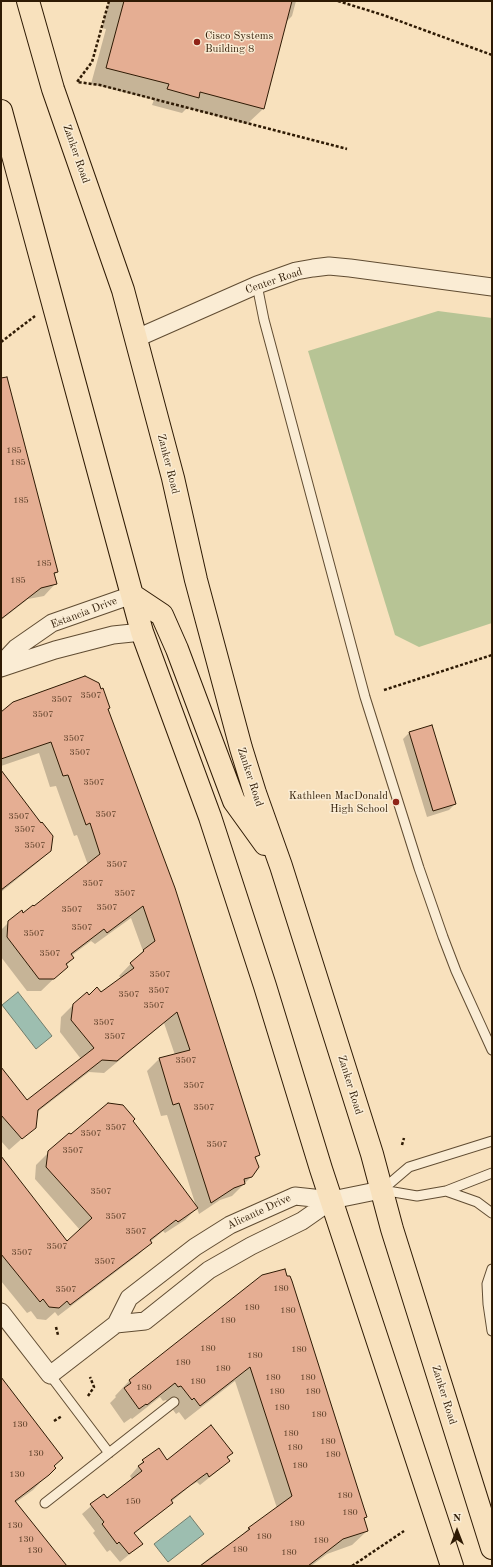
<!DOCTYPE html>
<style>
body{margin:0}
#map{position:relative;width:493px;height:1567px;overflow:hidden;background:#f8e1bd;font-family:"Old Standard TT",serif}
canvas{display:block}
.frame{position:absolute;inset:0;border:2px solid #2e1a04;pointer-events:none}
.north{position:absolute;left:437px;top:1511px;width:40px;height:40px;-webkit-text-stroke:3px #faecd4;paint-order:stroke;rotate:0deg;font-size:11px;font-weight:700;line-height:16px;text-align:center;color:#2e1a04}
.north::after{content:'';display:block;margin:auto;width:14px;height:18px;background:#2e1a04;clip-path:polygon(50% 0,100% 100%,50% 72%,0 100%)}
</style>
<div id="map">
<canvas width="493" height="1567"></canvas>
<div class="frame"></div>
<div class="north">N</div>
</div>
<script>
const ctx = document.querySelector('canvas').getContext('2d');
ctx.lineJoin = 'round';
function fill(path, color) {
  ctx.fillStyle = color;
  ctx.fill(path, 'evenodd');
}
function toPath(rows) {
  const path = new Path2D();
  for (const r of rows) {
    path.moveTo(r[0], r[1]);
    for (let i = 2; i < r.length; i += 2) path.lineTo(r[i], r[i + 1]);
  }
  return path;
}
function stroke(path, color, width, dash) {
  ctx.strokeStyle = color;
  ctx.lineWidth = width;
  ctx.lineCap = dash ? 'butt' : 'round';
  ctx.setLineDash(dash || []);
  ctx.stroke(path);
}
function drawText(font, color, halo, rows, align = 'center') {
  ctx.font = font + ' "Old Standard TT",serif';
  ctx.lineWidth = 3;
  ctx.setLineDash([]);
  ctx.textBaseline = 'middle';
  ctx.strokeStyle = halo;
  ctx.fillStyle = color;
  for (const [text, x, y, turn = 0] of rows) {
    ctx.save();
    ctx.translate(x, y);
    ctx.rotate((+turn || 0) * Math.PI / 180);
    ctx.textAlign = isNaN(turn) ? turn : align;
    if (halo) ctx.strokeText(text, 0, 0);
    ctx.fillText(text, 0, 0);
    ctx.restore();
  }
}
fill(toPath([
 [438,311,492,318,492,623,419,647,395,635,308,351]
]), '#b7c495');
const water = toPath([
 [18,992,52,1036,36,1049,2,1005,18,992],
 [190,1516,204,1534,168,1562,154,1544,190,1516]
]);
fill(water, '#9dbeb0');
stroke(water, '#717c6b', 1);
fill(toPath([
 [109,1,296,1,292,16,285,23,263,109,247,124,187,108,182,113,152,105,154,100,91,84,106,29,102,28],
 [1,386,57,572,54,575,56,583,44,596,28,599,1,620],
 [107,709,258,1155,255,1159,252,1176,232,1196,220,1200,199,1214,197,1208,185,1220,165,1233,163,1231,150,1242,150,1243,138,1255,58,1316,55,1312,46,1320,37,1319,31,1311,27,1313,1,1281,1,1158,67,1242,80,1230,35,1179,36,1165,49,1152,70,1135,132,1121,196,1206,167,1115,161,1116,147,1071,159,1059,175,1055,164,1023,104,1073,89,1072,36,1113,35,1127,9,1150,1,1141,1,1072,27,1102,81,1059,60,1032,61,1017,73,1005,89,996,101,993,121,978,119,976,143,951,131,918,95,944,91,941,71,956,73,958,66,966,66,967,41,991,27,991,1,957,1,930,9,922,33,908,88,865,77,835,74,836,56,786,50,787,39,753,1,766,1,713],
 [409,733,455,804,449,810,427,817,403,739],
 [1,772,50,851,37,863,1,892],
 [262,1276,366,1517,363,1519,367,1531,352,1545,327,1554,311,1566,199,1566,217,1552,218,1554,239,1538,249,1528,277,1508,235,1381,185,1420,179,1412,176,1414,166,1400,163,1401,160,1397,132,1419,131,1418,124,1423,110,1403,116,1397,115,1396,129,1381],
 [1,1379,54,1468,33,1490,15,1503,65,1566,1,1566],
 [231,1453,226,1458,229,1461,220,1469,200,1485,197,1482,190,1486,171,1502,172,1503,163,1511,134,1534,142,1544,120,1562,110,1550,107,1552,93,1533,95,1531,82,1514,104,1495,107,1500,133,1480,130,1476,143,1461,167,1461]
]), '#0003');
const building = toPath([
 [124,1,292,1,264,109,200,92,199,98,167,89,169,84,106,68,124,1],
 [7,377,58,572,54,573,57,584,41,588,1,619,1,378,7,377],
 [85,676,99,683,101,689,103,688,110,708,108,709,175,888,260,1155,255,1157,259,1167,252,1177,244,1179,245,1184,234,1188,211,1203,179,1103,173,1105,159,1058,190,1050,177,1012,117,1061,102,1060,38,1110,36,1128,22,1139,1,1115,1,1067,27,1100,94,1048,71,1020,73,1004,87,992,89,995,97,987,101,992,134,968,130,963,144,951,143,950,155,941,143,906,107,933,104,929,71,954,74,958,66,964,68,967,54,979,39,979,7,937,8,921,22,910,23,913,33,905,34,906,100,854,90,823,86,825,68,775,63,776,51,742,1,759,1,712,13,702,85,676],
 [432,725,456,804,433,811,409,732,432,725],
 [1,770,41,823,42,822,53,836,51,851,1,890,1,770],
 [108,1103,123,1105,135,1119,133,1121,140,1130,198,1208,178,1222,176,1220,150,1240,152,1243,70,1305,67,1301,59,1308,49,1307,43,1299,40,1302,1,1254,1,1156,67,1241,92,1218,46,1167,48,1151,69,1133,71,1134,108,1103],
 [285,1269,287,1276,290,1276,292,1281,364,1508,367,1517,364,1518,368,1531,343,1539,308,1566,200,1566,250,1529,248,1528,292,1496,250,1367,200,1406,194,1398,192,1400,181,1386,178,1387,175,1383,147,1405,146,1404,139,1409,124,1388,131,1383,129,1380,262,1275,285,1269],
 [1,1377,63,1458,54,1466,56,1468,49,1475,15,1501,67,1566,1,1566,1,1377],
 [211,1425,233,1453,227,1457,230,1461,209,1477,207,1473,200,1478,171,1500,173,1503,134,1533,143,1544,129,1554,119,1542,117,1544,102,1524,104,1522,90,1504,104,1494,107,1498,142,1471,138,1466,144,1462,142,1460,159,1448,167,1460,211,1425]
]);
fill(building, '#e5ae93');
stroke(building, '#2e1a04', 1);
const lane = toPath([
 [257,285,264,320,275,361,365,697,419,868,443,937,456,971,492,1050],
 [382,1190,409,1167,492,1141],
 [382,1190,417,1196,446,1191,492,1173],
 [446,1191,477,1202,492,1213],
 [492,1269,487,1284,488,1304,492,1331],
 [50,1375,109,1453],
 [45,1503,174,1402]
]);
const street = toPath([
 [137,338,257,285,296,271,313,268,329,266,350,268,492,287],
 [1,664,16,648,52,623,132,595],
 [1,668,55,650,113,635,142,632],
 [1,1312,50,1375,116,1324,129,1298,195,1247,230,1225,295,1196,332,1200,381,1190],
 [116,1324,145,1321,209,1270,251,1246,302,1221,332,1200]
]);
const primary = toPath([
 [28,1,53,89,123,290,173,478,196,580,241,748,255,793,281,866,372,1154,392,1229,492,1548],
 [1,111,142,632,210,817,265,986,321,1169,452,1566],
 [132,595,162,615,177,649,234,801,265,844]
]);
stroke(lane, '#604c32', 11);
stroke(street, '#604c32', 19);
stroke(primary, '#2e1a04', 24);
stroke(toPath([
 [109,1,92,62,77,82,100,85,347,149],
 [338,1,383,15,492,55],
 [1,342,35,316],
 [384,690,492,655],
 [402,1145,404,1138],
 [56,1327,58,1335],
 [88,1396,94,1387,90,1377],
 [54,1421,62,1416],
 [352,1566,404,1531]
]), '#2e1a04', 2.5, [3, 2]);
stroke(lane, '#faecd4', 9);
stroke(street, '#faecd4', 17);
stroke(primary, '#f8e1bd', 22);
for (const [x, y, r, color] of [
 [197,42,4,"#8f2418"],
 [396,802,4,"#8f2418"]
]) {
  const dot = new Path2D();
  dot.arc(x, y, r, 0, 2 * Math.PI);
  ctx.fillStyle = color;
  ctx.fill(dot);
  stroke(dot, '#faecd4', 1.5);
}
drawText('9px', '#5c3f28', null, [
 ["185",14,451],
 ["185",18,463],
 ["185",21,501],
 ["185",44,564],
 ["185",18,581],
 ["3507",91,696],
 ["3507",62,700],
 ["3507",43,715],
 ["3507",74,739],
 ["3507",80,753],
 ["3507",94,783],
 ["3507",106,815],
 ["3507",19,817],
 ["3507",25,830],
 ["3507",35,846],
 ["3507",117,865],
 ["3507",93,884],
 ["3507",125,894],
 ["3507",107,908],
 ["3507",72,910],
 ["3507",82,928],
 ["3507",34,934],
 ["3507",50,954],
 ["3507",160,975],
 ["3507",159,991],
 ["3507",129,995],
 ["3507",154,1006],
 ["3507",104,1023],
 ["3507",115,1037],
 ["3507",186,1061],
 ["3507",194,1086],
 ["3507",204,1108],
 ["3507",116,1128],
 ["3507",91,1134],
 ["3507",217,1145],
 ["3507",73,1151],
 ["3507",101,1192],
 ["3507",116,1217],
 ["3507",136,1232],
 ["3507",57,1247],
 ["3507",22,1253],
 ["3507",105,1262],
 ["180",281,1289],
 ["3507",66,1290],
 ["180",252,1308],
 ["180",288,1311],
 ["180",228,1321],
 ["180",208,1349],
 ["180",299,1350],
 ["180",255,1356],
 ["180",183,1363],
 ["180",223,1369],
 ["180",273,1378],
 ["180",308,1378],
 ["180",198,1382],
 ["180",144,1388],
 ["180",277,1392],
 ["180",313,1392],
 ["180",282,1408],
 ["180",319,1415],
 ["130",20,1425],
 ["180",291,1434],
 ["180",328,1442],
 ["180",295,1448],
 ["130",36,1454],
 ["180",333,1455],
 ["180",300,1466],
 ["130",17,1475],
 ["180",345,1496],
 ["150",133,1502],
 ["180",350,1513],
 ["180",297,1524],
 ["130",15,1526],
 ["180",264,1537],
 ["130",26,1540],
 ["180",321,1541],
 ["180",240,1550],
 ["130",35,1551],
 ["180",289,1553]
]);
drawText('11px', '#2e1a04', '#faecd4', [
 ["Cisco Systems",205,36],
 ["Building 8",205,49],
 ["Kathleen MacDonald",388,796,"right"],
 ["High School",388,809,"right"]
], 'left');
drawText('11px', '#2e1a04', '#faecd4', [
 ["Zanker Road",76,154,71],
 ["Center Road",274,281,-19],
 ["Zanker Road",168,464,76],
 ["Estancia Drive",84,613,-21],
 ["Zanker Road",250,777,72],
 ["Zanker Road",350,1085,73],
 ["Alicante Drive",259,1212,-25],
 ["Zanker Road",444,1395,73]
]);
</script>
